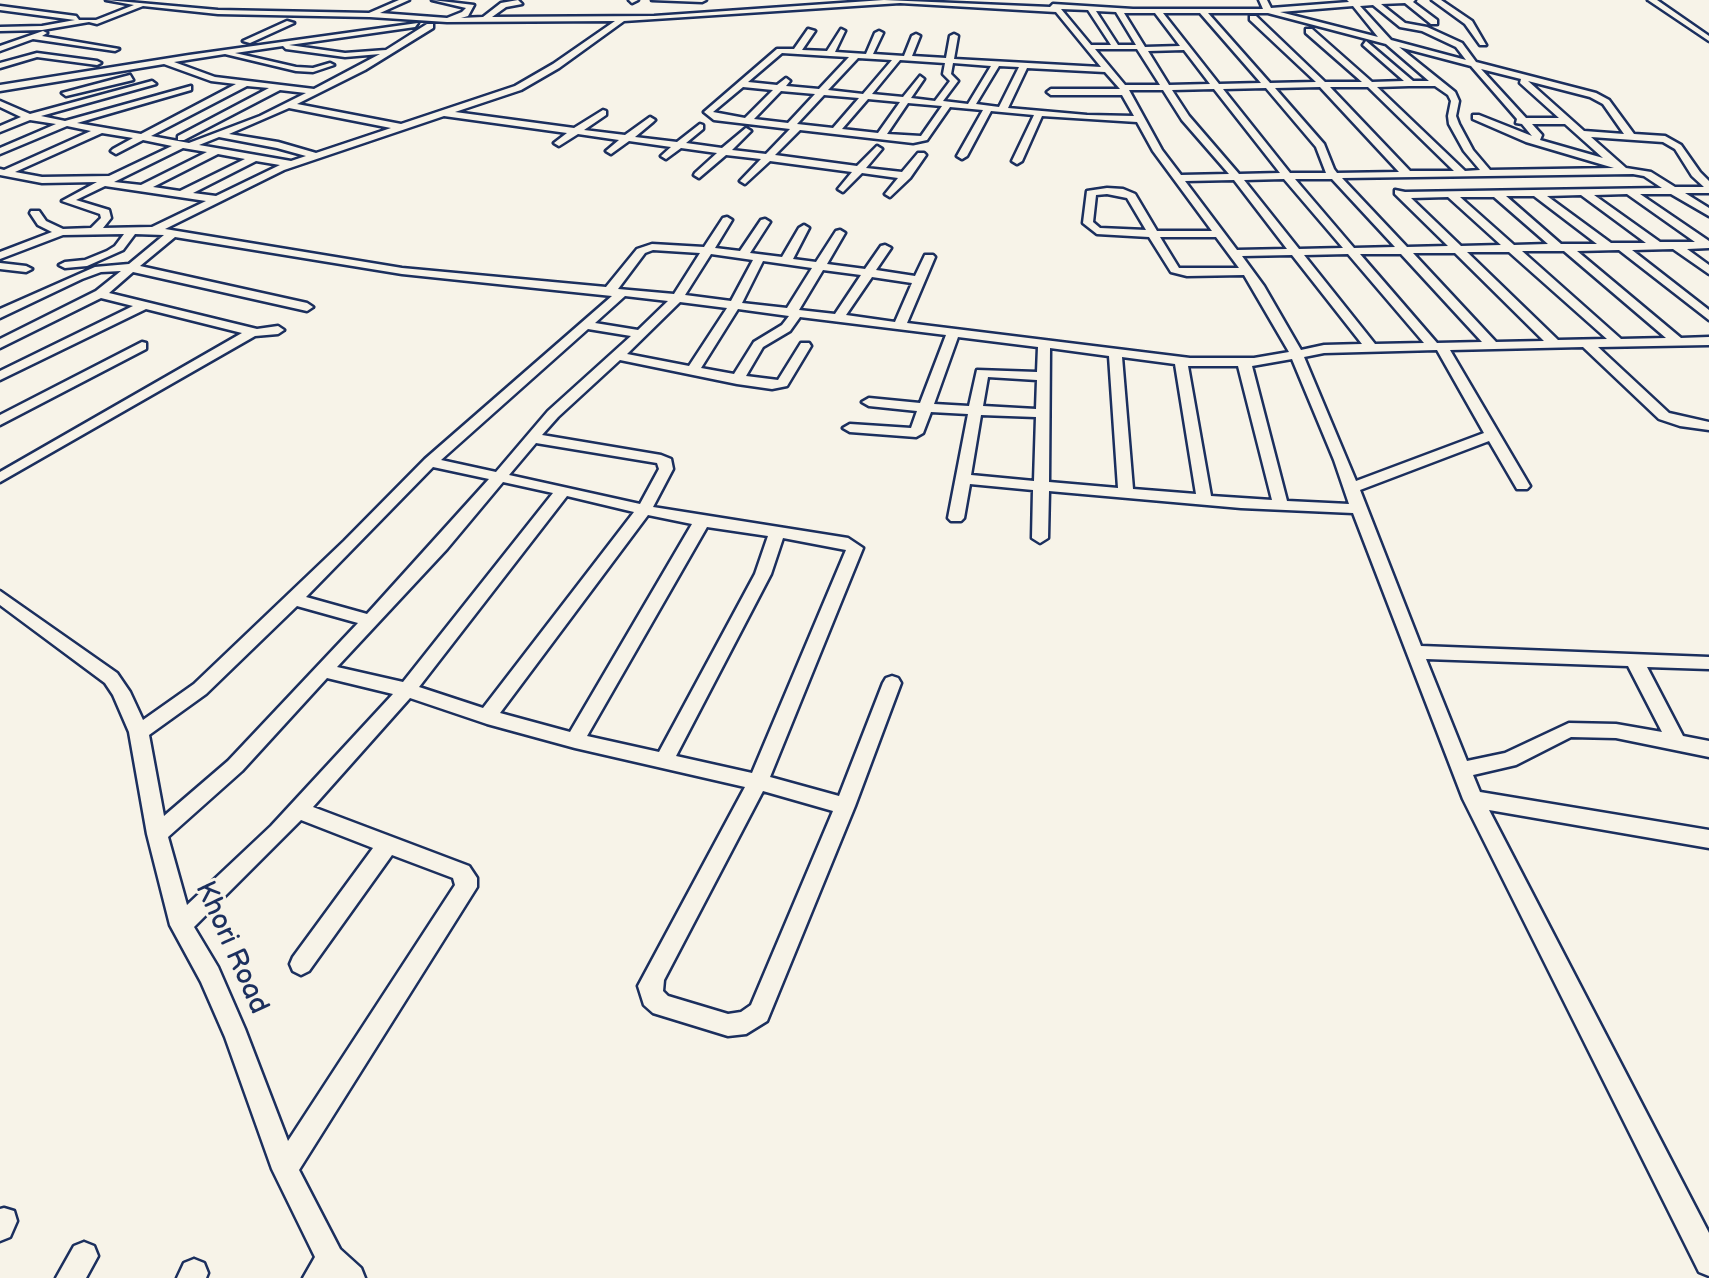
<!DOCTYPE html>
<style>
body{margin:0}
canvas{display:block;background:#f7f3e8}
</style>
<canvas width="1709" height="1278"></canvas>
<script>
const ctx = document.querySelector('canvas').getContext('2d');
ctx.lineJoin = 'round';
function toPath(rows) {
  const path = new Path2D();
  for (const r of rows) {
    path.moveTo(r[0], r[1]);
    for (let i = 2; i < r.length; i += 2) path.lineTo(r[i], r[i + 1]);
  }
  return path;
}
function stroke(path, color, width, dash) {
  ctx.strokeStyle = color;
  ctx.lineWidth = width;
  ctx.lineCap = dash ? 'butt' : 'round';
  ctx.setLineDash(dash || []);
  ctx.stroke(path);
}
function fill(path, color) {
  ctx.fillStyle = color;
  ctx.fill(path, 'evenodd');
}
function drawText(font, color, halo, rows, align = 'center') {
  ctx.font = font + ' "Balsamiq Sans",sans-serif';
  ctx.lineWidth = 6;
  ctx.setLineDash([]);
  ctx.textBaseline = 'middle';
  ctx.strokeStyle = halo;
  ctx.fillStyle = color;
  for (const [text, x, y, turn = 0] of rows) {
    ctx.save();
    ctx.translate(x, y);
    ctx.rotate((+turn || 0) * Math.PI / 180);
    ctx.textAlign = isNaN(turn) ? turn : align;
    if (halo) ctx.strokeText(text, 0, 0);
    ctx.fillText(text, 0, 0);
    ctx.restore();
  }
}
const minor = toPath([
 [106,0,218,10,369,13,399,0,409,0,380,13,447,18,462,12,466,8,432,0,474,5,468,16,461,18,483,17,501,3,518,0,522,4,506,7,492,17,654,16,884,0,1050,7,1053,4,1133,9,1263,9,1259,0,1267,0,1271,8,1349,2,1347,0,1415,0,1413,2,1437,20,1437,24,1431,24,1405,3,1381,4,1405,23,1427,27,1462,43,1476,62,1596,93,1609,100,1634,134,1665,136,1681,145,1700,172,1709,181,1709,193,1685,193,1709,208,1709,216,1671,194,1640,194,1709,241,1709,248,1687,249,1709,265,1709,274,1673,249,1632,250,1709,310,1709,320,1619,250,1577,251,1681,338,1709,337,1709,345,1598,347,1669,413,1709,422,1709,430,1680,426,1659,419,1583,347,1450,350,1530,486,1527,489,1517,489,1489,441,1360,490,1421,646,1709,657,1709,669,1647,667,1683,736,1709,741,1709,757,1616,738,1571,737,1516,765,1473,775,1480,792,1709,830,1709,848,1489,810,1709,1233,1709,1276,1699,1272,1463,799,1353,513,1241,508,1049,491,1048,538,1040,543,1032,538,1033,490,970,484,964,518,961,521,951,521,948,518,968,414,931,412,923,433,916,437,850,432,843,428,850,424,911,428,917,411,869,406,862,402,869,398,920,403,946,335,800,317,790,331,763,347,746,376,778,380,801,343,809,343,811,346,787,386,772,389,737,384,620,360,558,417,542,435,661,455,671,459,673,469,653,507,848,538,863,548,770,777,839,796,883,683,886,678,892,676,898,678,901,683,855,806,767,1021,746,1034,728,1036,653,1013,644,1005,638,986,745,787,575,748,487,724,410,698,313,807,469,866,477,878,477,887,299,1170,340,1249,361,1268,365,1278,303,1278,315,1257,272,1169,225,1037,201,982,170,925,147,834,129,732,113,695,105,683,0,605,0,591,117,673,130,692,143,720,194,684,344,541,425,459,612,296,402,274,175,237,140,266,307,303,313,307,307,311,133,272,109,293,257,329,278,326,284,330,278,334,255,336,0,482,0,472,242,333,146,309,0,380,0,371,133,306,101,298,0,348,0,339,96,291,121,271,101,272,82,279,0,318,0,309,95,267,129,264,164,235,135,234,123,250,87,266,65,268,59,265,65,262,85,260,107,251,115,246,124,234,63,235,0,259,0,252,52,232,38,225,30,213,31,211,39,211,46,221,63,229,91,228,101,218,100,214,62,201,97,182,42,183,0,175,0,169,4,170,91,131,67,126,0,154,0,148,56,124,30,120,0,132,0,126,21,117,0,107,0,101,30,114,152,81,156,84,41,116,65,121,191,86,191,90,77,123,141,134,236,84,211,81,164,64,0,91,0,85,189,55,418,23,415,27,289,45,345,53,386,50,427,24,433,24,433,28,365,70,297,104,401,124,515,86,553,64,615,21,447,22,370,17,218,14,143,6,97,24,89,22,42,30,0,31,0,27,42,26,75,20,0,10,0,6,76,16,79,20,96,20,134,5,106,0],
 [900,3,1056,12,1101,67,954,59,958,36,954,34,950,36,946,58,912,56,920,36,916,34,912,36,904,56,873,54,883,33,879,31,875,33,866,54,835,52,845,31,841,29,827,51,802,50,815,31,808,29,794,49,777,49,704,112,714,120,790,129,766,154,732,150,751,131,746,128,722,148,686,143,703,129,703,125,700,124,677,142,635,137,653,122,655,120,650,117,625,135,584,130,606,115,606,111,603,110,574,128,455,112,521,90,559,68,624,21,900,3],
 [1373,5,1400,27,1422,31,1456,47,1466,60,1391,40,1360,6,1373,5],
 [1353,6,1378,37,1280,12,1353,6],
 [1061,9,1088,10,1111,45,1091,45,1061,9],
 [1096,11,1116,12,1136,45,1118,45,1096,11],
 [1124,13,1155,13,1180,46,1145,47,1124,13],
 [1163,13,1200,13,1261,83,1219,84,1163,13],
 [1208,13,1268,13,1386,44,1429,81,1413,81,1366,41,1363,45,1404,81,1372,82,1312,29,1306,29,1306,33,1362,82,1325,82,1256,16,1250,16,1250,20,1316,82,1270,83,1208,13],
 [283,46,286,49,345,57,380,54,314,89,215,77,174,62,225,54,296,71,313,72,334,65,330,63,313,68,296,67,235,53,283,46],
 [1399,47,1471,66,1517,119,1516,123,1522,124,1532,136,1479,115,1473,115,1473,119,1526,142,1614,168,1490,170,1473,150,1459,124,1456,116,1459,101,1455,92,1399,47],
 [1095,49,1137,49,1160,85,1125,85,1095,49],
 [1184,50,1210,84,1169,85,1148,51,1184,50],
 [782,53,830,56,849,57,819,89,786,86,790,81,786,78,777,85,748,82,782,53],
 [858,58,892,60,863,94,828,90,858,58],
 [900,60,945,63,943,74,950,81,935,101,911,98,924,79,920,76,903,97,872,94,900,60],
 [953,63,991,66,968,104,943,101,958,81,951,74,953,63],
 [999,66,1019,67,999,107,976,104,999,66],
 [1027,68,1105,72,1120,89,1051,89,1047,92,1051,95,1122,95,1134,116,1087,115,1008,108,1027,68],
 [1481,69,1521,79,1520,83,1559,118,1526,118,1481,69],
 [1528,81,1590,97,1603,104,1624,134,1584,131,1528,81],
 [247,86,269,88,178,136,178,140,184,140,280,90,306,93,260,116,189,143,151,136,247,86],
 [1409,86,1435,86,1448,95,1451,101,1448,116,1449,124,1464,151,1480,170,1465,171,1377,87,1409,86],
 [743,87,773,90,745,118,713,112,743,87],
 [1320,87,1399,172,1337,173,1334,169,1324,144,1275,88,1320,87],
 [1330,87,1368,87,1454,171,1410,171,1330,87],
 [1266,88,1316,147,1326,173,1290,173,1223,89,1266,88],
 [1214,89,1280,173,1239,174,1189,116,1172,90,1214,89],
 [1129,90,1163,90,1182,120,1229,174,1181,175,1162,150,1129,90],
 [781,91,815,94,788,123,754,119,781,91],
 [824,95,859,98,833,128,797,124,824,95],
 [868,99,900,102,878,133,842,129,868,99],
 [908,103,942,106,921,136,887,134,908,103],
 [950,107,983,110,957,156,962,159,967,156,991,111,1034,115,1012,161,1017,164,1022,161,1042,116,1137,122,1153,151,1212,231,1157,231,1135,194,1123,189,1107,188,1087,191,1083,223,1097,234,1149,237,1171,272,1187,276,1244,275,1289,352,1254,358,1190,358,907,323,935,257,933,255,925,255,915,276,876,270,891,248,885,245,881,246,865,269,827,264,845,233,840,230,836,231,816,262,793,259,809,228,804,225,799,228,782,257,750,253,770,222,765,219,761,220,740,251,715,248,732,220,727,217,723,218,704,247,652,244,637,249,606,287,402,268,165,229,284,170,444,116,567,133,554,143,559,146,578,134,619,140,606,151,611,154,629,141,671,147,661,156,666,159,681,148,717,153,695,173,694,175,699,178,726,155,761,159,740,181,745,184,770,161,852,172,838,189,843,192,862,173,898,178,885,194,890,197,910,178,926,155,924,153,918,153,902,172,866,168,882,149,877,146,857,166,775,155,800,130,913,143,927,140,950,107],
 [289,108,391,128,316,153,278,142,229,134,289,108],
 [1532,124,1565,124,1603,158,1540,140,1542,135,1532,124],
 [102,133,133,138,113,149,111,151,116,154,143,140,172,146,109,176,42,177,15,172,102,133],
 [219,137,277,148,306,156,291,161,199,145,219,137],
 [1591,137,1663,142,1675,149,1692,176,1704,187,1675,187,1651,172,1626,168,1591,137],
 [183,148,207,152,141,185,114,182,183,148],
 [218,154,245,159,180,191,153,187,218,154],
 [256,161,280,165,216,196,193,193,256,161],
 [1633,174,1644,176,1662,188,1405,192,1395,190,1395,194,1448,246,1407,247,1342,178,1633,174],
 [1284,179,1343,248,1299,249,1244,180,1284,179],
 [1295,179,1332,179,1395,247,1354,248,1295,179],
 [1234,180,1287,249,1237,250,1185,181,1234,180],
 [105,186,206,201,152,227,103,228,111,218,109,210,76,200,105,186],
 [1107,194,1127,198,1146,230,1100,228,1093,222,1096,195,1107,194],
 [1627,194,1695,242,1660,242,1594,195,1627,194],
 [1581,195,1646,243,1611,243,1547,196,1581,195],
 [1506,196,1534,196,1597,244,1561,244,1506,196],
 [1448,197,1501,245,1461,246,1411,198,1448,197],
 [1460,197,1494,197,1548,244,1514,245,1460,197],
 [1160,237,1216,237,1239,268,1179,268,1160,237],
 [653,250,700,253,674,294,618,289,645,253,653,250],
 [1522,251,1564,251,1666,338,1621,339,1522,251],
 [1467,252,1509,252,1607,339,1558,340,1467,252],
 [1413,253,1455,253,1544,341,1496,342,1413,253],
 [711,254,753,260,731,301,685,295,711,254],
 [1348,254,1424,343,1375,344,1304,255,1348,254],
 [1360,254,1401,254,1482,342,1437,343,1360,254],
 [1292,255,1362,344,1324,345,1301,350,1264,286,1242,256,1292,255],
 [763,261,812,268,787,308,742,303,763,261],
 [823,270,861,275,835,314,799,310,823,270],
 [872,277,912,283,895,322,846,315,872,277],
 [625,296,668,301,638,330,595,323,625,296],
 [680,302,727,308,689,366,627,354,680,302],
 [738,309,789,316,782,325,754,342,734,374,701,368,738,309],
 [588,329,631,336,548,411,496,472,441,460,588,329],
 [958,337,1038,347,1037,372,977,370,969,406,934,404,958,337],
 [1050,348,1109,356,1118,488,1049,482,1050,348],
 [1437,350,1484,433,1356,481,1304,357,1324,353,1437,350],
 [1122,357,1175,364,1196,494,1133,489,1122,357],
 [1292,359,1334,460,1349,504,1287,501,1252,366,1292,359],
 [1188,366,1238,366,1272,500,1211,496,1188,366],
 [988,377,1037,380,1036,409,983,406,988,377],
 [981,415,1036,417,1034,481,971,475,981,415],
 [536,443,657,463,659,469,640,504,509,475,536,443],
 [433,467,489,479,367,614,306,597,433,467],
 [503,482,553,493,403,682,337,667,447,549,503,482],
 [567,496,634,512,483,708,419,687,567,496],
 [648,515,692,524,570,732,500,713,648,515],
 [707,527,768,536,755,574,659,752,587,736,707,527],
 [783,538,846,550,752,773,676,756,771,574,783,538],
 [297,606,358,623,228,761,164,816,149,735,206,694,297,606],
 [1426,659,1628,666,1662,732,1616,724,1569,723,1505,753,1467,761,1426,659],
 [327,678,393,694,271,826,187,905,168,837,242,771,327,678],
 [763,791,833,811,751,1005,741,1012,728,1014,668,996,663,991,664,980,763,791],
 [301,820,373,848,293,957,290,964,293,971,301,975,309,971,392,855,453,878,455,885,288,1141,245,1029,218,967,194,927,301,820],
 [629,0,638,0,632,3,629,0],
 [652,0,706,0,702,2,652,0],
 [1432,0,1441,0,1472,21,1486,45,1480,45,1465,24,1432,0],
 [1648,0,1657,0,1709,36,1709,41,1648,0],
 [287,21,294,23,250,43,243,41,287,21],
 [43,31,47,33,42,36,119,49,115,51,33,39,0,51,0,46,43,31],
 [37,53,97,61,101,63,97,65,37,57,0,68,0,63,37,53],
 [130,75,133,80,66,96,62,93,130,75],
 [0,263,26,266,32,269,26,272,0,269,0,263],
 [142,342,146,343,146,349,0,425,0,415,142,342],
 [4,1208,14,1211,17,1221,10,1237,0,1241,0,1209,4,1208],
 [84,1242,94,1246,98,1256,86,1278,56,1278,74,1246,84,1242],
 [194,1259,204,1263,208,1273,206,1278,177,1278,184,1263,194,1259]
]);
stroke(minor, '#1b2f5e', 5);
fill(minor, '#f7f3e8');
drawText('28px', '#1b2f5e', '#f7f3e8', [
 ["Khori Road",231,948,66]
]);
</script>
